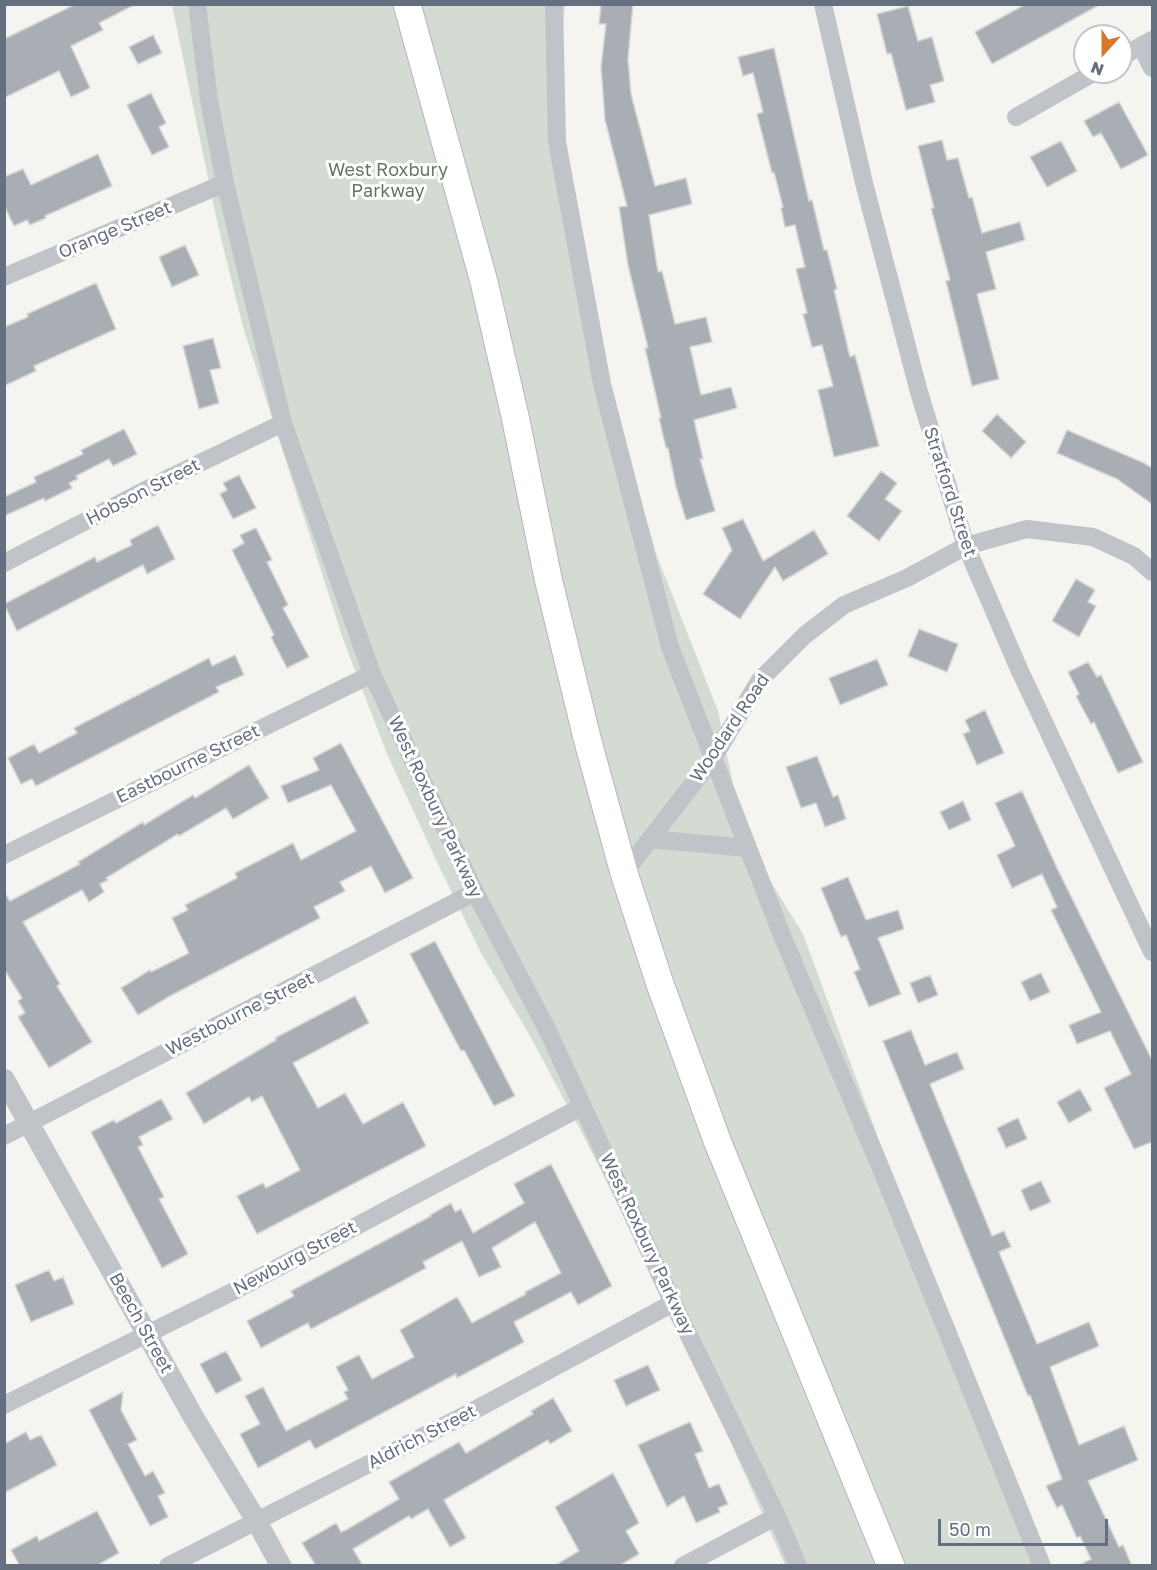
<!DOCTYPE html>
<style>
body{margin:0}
#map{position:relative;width:1157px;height:1570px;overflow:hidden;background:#f4f5f1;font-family:"Golos Text",sans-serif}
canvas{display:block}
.frame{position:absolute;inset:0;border:6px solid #666f80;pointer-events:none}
.north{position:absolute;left:1073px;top:24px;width:60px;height:60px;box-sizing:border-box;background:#fff;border:2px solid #c2c5cc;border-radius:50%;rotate:201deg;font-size:16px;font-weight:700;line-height:24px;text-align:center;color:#666f80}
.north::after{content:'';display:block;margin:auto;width:21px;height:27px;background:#d67730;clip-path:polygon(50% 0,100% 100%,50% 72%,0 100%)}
.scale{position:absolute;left:938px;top:1519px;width:170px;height:27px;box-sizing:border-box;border:3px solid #666f80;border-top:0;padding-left:8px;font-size:18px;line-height:21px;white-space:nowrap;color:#666f80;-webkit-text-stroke:4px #fff;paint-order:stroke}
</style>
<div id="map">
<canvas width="1157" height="1570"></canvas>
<div class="frame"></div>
<div class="north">N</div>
<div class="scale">50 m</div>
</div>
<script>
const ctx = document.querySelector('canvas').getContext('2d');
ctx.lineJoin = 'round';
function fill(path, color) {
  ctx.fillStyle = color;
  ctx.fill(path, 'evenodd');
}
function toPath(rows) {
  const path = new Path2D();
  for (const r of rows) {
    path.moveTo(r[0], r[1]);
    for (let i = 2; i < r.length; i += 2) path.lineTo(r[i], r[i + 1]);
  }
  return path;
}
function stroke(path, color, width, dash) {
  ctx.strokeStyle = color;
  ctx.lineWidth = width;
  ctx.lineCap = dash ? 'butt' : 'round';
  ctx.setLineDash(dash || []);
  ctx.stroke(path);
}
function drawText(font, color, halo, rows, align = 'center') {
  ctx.font = font + ' "Golos Text",sans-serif';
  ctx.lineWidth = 6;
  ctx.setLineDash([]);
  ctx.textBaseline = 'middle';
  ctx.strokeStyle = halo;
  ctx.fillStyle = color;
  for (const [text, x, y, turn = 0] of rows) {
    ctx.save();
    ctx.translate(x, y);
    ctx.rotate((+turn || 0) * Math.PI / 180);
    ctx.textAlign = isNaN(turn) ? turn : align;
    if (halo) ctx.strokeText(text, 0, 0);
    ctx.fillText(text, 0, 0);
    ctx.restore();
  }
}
fill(toPath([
 [172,5,565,5,561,47,564,206,628,456,657,556,718,711,744,839,803,934,890,1170,927,1266,955,1327,1050,1565,785,1565,681,1330,581,1131,530,1036,481,953,437,862,387,754,343,639,243,327,218,226]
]), '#d4dbd3');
const building = toPath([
 [76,4,136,4,99,23,103,30,71,46,90,88,71,97,59,71,4,98,4,39,76,4],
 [601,4,633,4,628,59,631,94,655,186,686,178,692,204,649,215,658,272,662,271,675,324,706,317,712,342,690,347,701,395,731,387,737,408,694,420,703,459,700,459,715,511,686,520,676,487,668,448,666,448,659,418,661,418,645,348,648,348,628,265,619,207,627,206,605,120,601,67,606,24,599,24,601,4],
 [1026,4,1101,4,992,64,975,32,1026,4],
 [908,6,918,41,932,37,944,81,930,85,935,102,906,110,891,53,887,54,877,14,908,6],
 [153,35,162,53,138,64,129,47,153,35],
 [774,48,809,201,812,200,824,250,827,250,837,289,834,290,850,357,855,355,879,446,834,457,818,390,833,386,822,345,812,347,803,314,807,313,796,269,805,267,795,225,785,227,781,208,783,207,774,172,772,173,757,114,763,112,753,73,743,76,738,57,774,48],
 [151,93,166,123,159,127,169,147,152,155,127,105,151,93],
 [1119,102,1148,155,1121,169,1101,133,1093,137,1084,121,1119,102],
 [942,140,947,160,958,158,969,198,972,197,982,233,1020,222,1025,240,986,252,996,289,977,294,999,379,972,386,946,281,950,280,931,208,934,208,918,146,942,140],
 [1061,141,1077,171,1047,187,1030,157,1061,141],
 [98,154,112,186,45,216,46,218,30,225,27,220,14,226,4,205,4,177,23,169,31,185,98,154],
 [185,245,199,275,172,287,159,257,185,245],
 [96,283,116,329,34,366,36,371,4,386,4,327,28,317,27,314,96,283],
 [213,338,221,368,210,370,219,403,199,409,183,346,213,338],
 [997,414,1026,442,1011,458,982,431,997,414],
 [124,429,137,454,113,466,109,459,76,476,78,479,69,483,72,488,45,501,44,498,4,516,4,497,36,482,34,477,83,454,81,450,124,429],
 [1067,430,1144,463,1152,468,1152,504,1117,479,1057,453,1067,430],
 [881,471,897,483,885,499,902,511,879,541,847,516,881,471],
 [239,475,256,508,233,519,220,494,227,490,223,483,239,475],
 [743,519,763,561,814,530,828,554,783,581,775,567,740,619,703,594,732,550,722,528,743,519],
 [158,525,175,559,147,574,143,565,17,631,4,604,95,557,97,562,132,545,130,540,158,525],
 [256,528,272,560,267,562,288,605,283,608,309,657,287,668,271,637,274,635,232,550,244,543,240,535,256,528],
 [1076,579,1095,590,1088,602,1096,606,1079,637,1052,621,1076,579],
 [919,629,958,644,947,672,908,656,919,629],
 [235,655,244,675,216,687,219,692,36,786,32,779,21,784,8,758,34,744,39,753,77,733,74,728,209,658,212,666,235,655],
 [877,659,888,685,840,705,829,678,877,659],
 [1088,662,1097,677,1101,675,1143,762,1118,773,1094,722,1091,724,1076,696,1079,694,1068,672,1088,662],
 [985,710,1004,753,977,765,963,734,970,731,965,720,985,710],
 [341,743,413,878,385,893,371,866,340,882,345,891,314,907,320,918,170,996,138,1015,121,988,150,970,151,972,189,953,172,918,188,910,185,905,237,878,235,873,293,843,301,860,356,831,331,785,288,803,281,786,319,770,313,758,341,743],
 [817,756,833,797,838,795,846,819,825,827,816,803,801,808,786,767,817,756],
 [249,765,269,798,233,819,226,808,179,836,178,834,106,878,108,880,100,884,104,892,89,902,82,890,23,922,60,984,57,986,92,1042,49,1068,18,1017,25,1013,18,1001,22,998,4,969,4,892,10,901,80,864,78,862,143,822,144,825,193,795,195,798,249,765],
 [1022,791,1057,868,1152,1060,1152,1142,1134,1149,1104,1088,1131,1074,1110,1031,1077,1044,1069,1025,1101,1012,1051,910,1057,907,1042,874,1012,888,997,855,1015,846,995,803,1022,791],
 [963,801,971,820,949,830,940,812,963,801],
 [848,877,866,920,898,910,904,929,878,938,901,994,869,1007,854,972,860,969,846,935,841,937,821,888,848,877],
 [435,941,515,1096,494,1106,464,1050,461,1051,410,954,435,941],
 [1041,973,1050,992,1030,1001,1021,982,1041,973],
 [930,975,938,995,918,1003,910,983,930,975],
 [355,996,369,1023,293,1063,318,1108,345,1093,363,1124,403,1102,426,1146,257,1234,237,1196,263,1183,266,1188,300,1170,262,1096,252,1102,249,1097,204,1124,186,1093,276,1040,275,1038,355,996],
 [911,1030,925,1065,957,1052,964,1069,930,1084,992,1236,1004,1231,1011,1247,999,1252,1037,1344,1089,1322,1099,1346,1050,1367,1079,1445,1124,1426,1138,1460,1088,1481,1119,1547,1123,1545,1132,1566,1078,1566,1091,1559,1080,1536,1077,1538,1062,1505,1057,1508,1046,1486,1062,1479,1030,1395,1028,1396,883,1041,911,1030],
 [1080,1089,1092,1110,1069,1123,1057,1102,1080,1089],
 [161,1099,173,1119,139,1137,143,1145,138,1147,164,1197,159,1199,188,1254,162,1268,91,1132,114,1120,116,1123,161,1099],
 [1018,1118,1027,1139,1006,1148,997,1128,1018,1118],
 [551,1164,612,1286,578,1305,571,1292,514,1322,524,1342,457,1378,456,1374,315,1449,310,1440,258,1468,240,1434,260,1424,245,1396,263,1387,286,1431,348,1399,344,1392,348,1390,336,1367,359,1355,372,1379,414,1357,400,1330,457,1297,472,1323,526,1294,525,1292,561,1273,535,1222,492,1248,501,1267,479,1277,462,1241,423,1262,426,1268,393,1286,311,1329,308,1323,261,1348,247,1321,294,1296,291,1291,431,1216,430,1215,451,1203,455,1212,461,1209,473,1233,524,1203,514,1184,551,1164],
 [1041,1181,1051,1202,1030,1211,1021,1190,1041,1181],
 [49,1270,54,1281,63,1277,74,1304,31,1322,15,1285,49,1270],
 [226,1351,242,1380,216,1394,200,1364,226,1351],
 [648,1365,660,1390,626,1406,614,1380,648,1365],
 [123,1392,121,1410,137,1440,128,1444,145,1476,153,1471,165,1493,158,1496,168,1517,150,1526,89,1410,123,1392],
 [553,1398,572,1431,550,1444,548,1440,444,1500,466,1538,450,1547,428,1509,411,1519,409,1516,353,1549,363,1566,316,1566,302,1543,336,1523,341,1532,346,1530,399,1499,389,1482,459,1442,466,1453,533,1414,531,1411,553,1398],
 [690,1422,703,1451,695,1454,709,1488,719,1484,728,1504,718,1508,720,1512,696,1523,684,1496,667,1507,638,1445,690,1422],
 [26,1432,30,1440,41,1435,57,1465,4,1493,4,1444,26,1432],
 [613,1473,639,1523,626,1531,639,1554,619,1566,554,1566,579,1551,555,1507,613,1473],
 [97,1511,119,1553,96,1566,20,1566,11,1550,37,1536,39,1541,97,1511]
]);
fill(building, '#a9aeb5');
stroke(building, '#d6d6d4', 1.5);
const primary = toPath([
 [407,4,484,282,515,416,548,578,587,738,624,873,660,984,718,1143,891,1566]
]);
stroke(primary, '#b4b6ba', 29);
stroke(toPath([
 [197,4,209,100,225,183,283,423,372,674,475,892,549,1033,673,1303,777,1516,798,1566],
 [554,4,557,142,602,384,670,647,783,938,882,1171,1042,1566],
 [823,4,864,183,919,392,966,546,1019,669,1152,952],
 [1141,46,1152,68],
 [1121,57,1152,40],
 [1016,117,1095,72],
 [4,277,225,183],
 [4,563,173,476,283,423],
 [650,839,748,848],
 [4,855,372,674],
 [624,873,713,758,760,680,805,635,844,605,907,578,966,546,1027,529,1093,537,1134,556,1152,572],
 [4,1136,475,892],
 [4,1405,230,1293,583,1106],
 [168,1566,473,1411,673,1303],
 [683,1566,777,1516]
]), '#c0c3c7', 18);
stroke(toPath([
 [4,1079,194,1418,256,1520,281,1566]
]), '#c0c3c7', 21);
stroke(primary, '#fff', 27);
drawText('18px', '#647864', '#fff', [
 ["West Roxbury",388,170],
 ["Parkway",388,191]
]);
drawText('18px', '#666f80', '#fff', [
 ["Orange Street",115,230,-23],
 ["Hobson Street",143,492,-27],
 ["Stratford Street",950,492,72],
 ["Woodard Road",730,728,-56],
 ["Eastbourne Street",188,764,-26],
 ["West Roxbury Parkway",435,807,65],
 ["Westbourne Street",240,1014,-27],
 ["West Roxbury Parkway",647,1244,65],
 ["Newburg Street",295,1258,-28],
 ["Beech Street",141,1323,61],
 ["Aldrich Street",422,1437,-27]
]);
</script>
